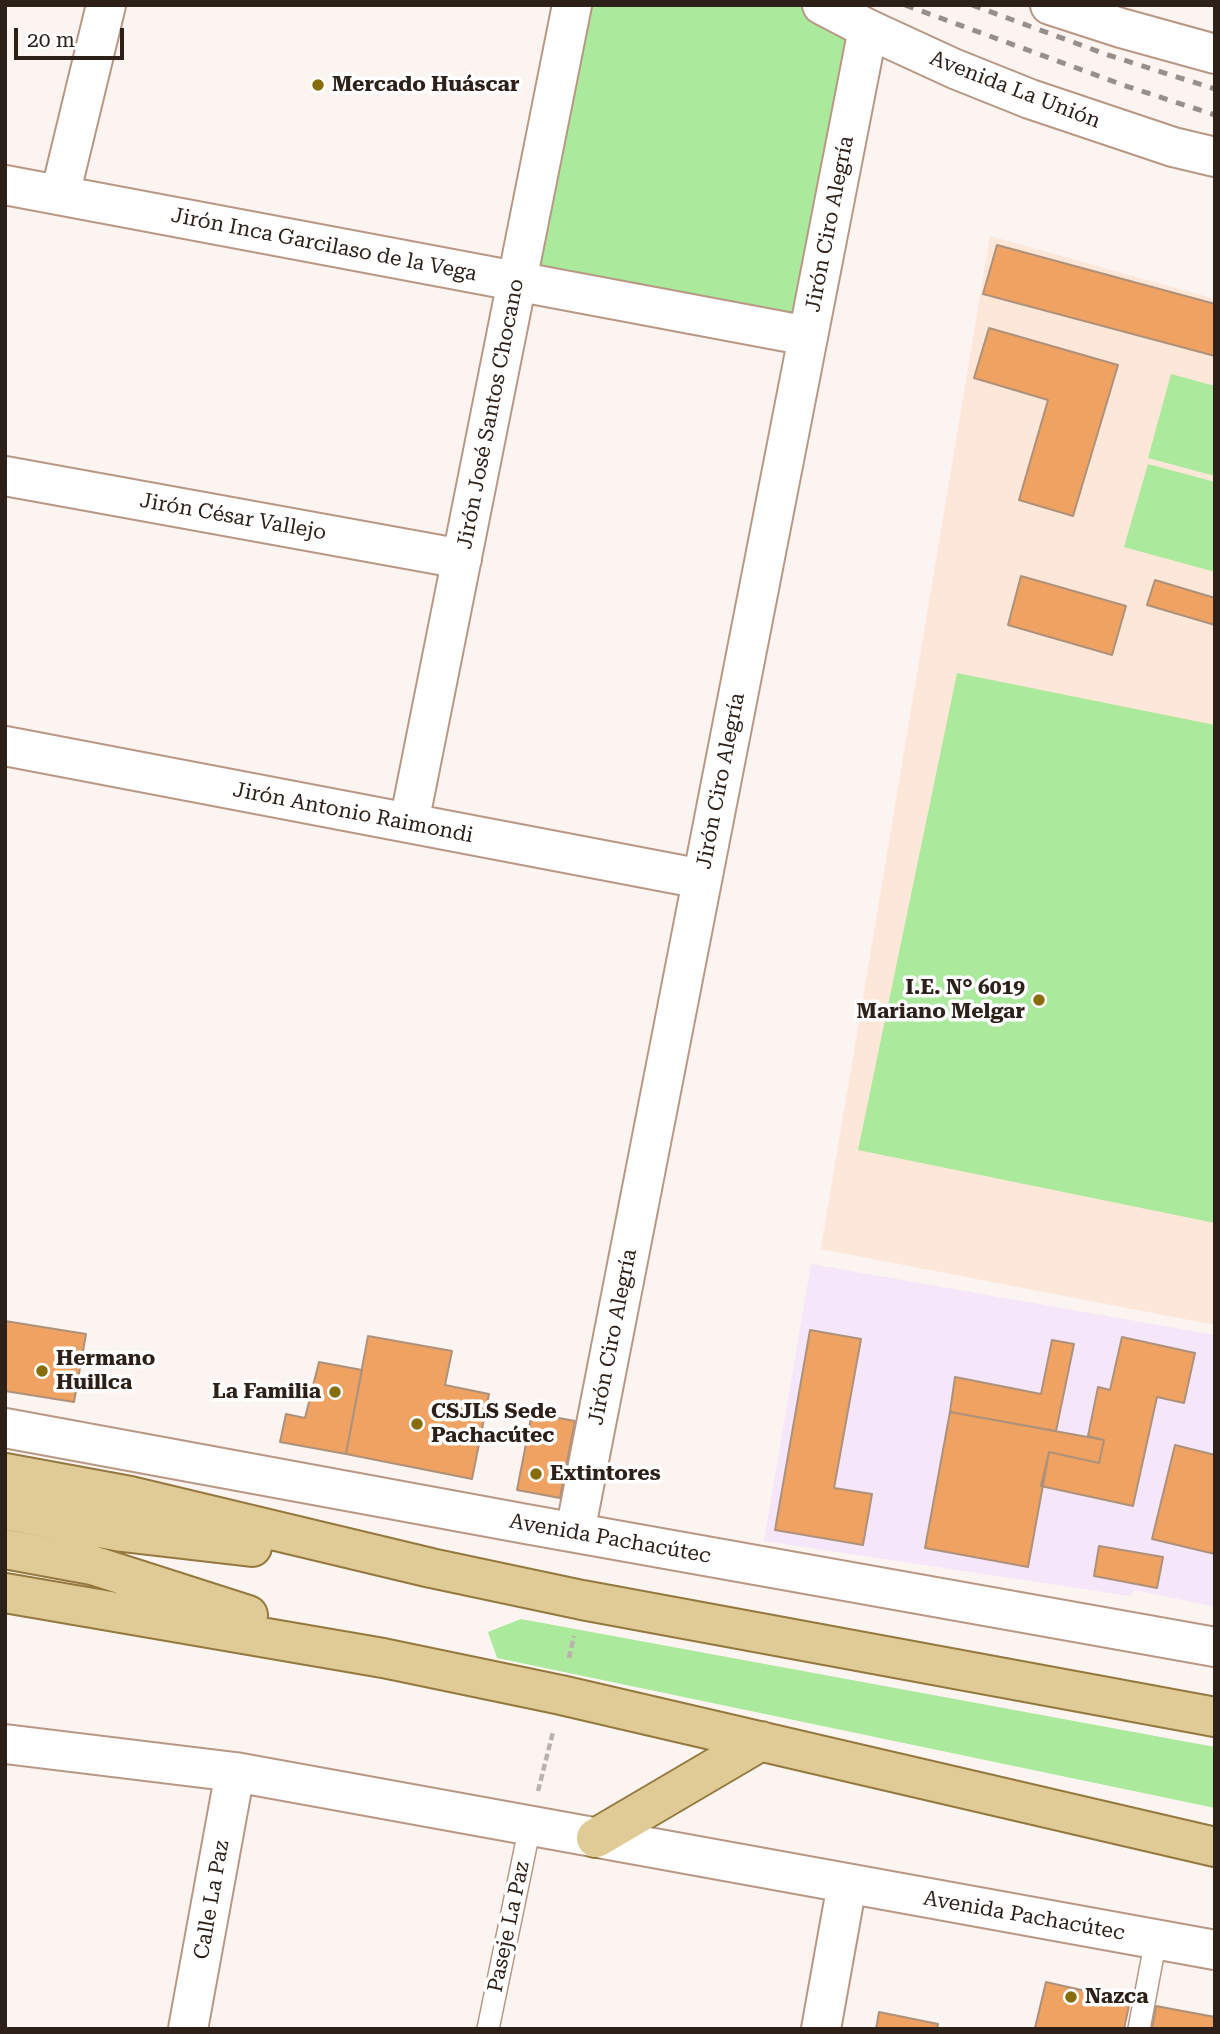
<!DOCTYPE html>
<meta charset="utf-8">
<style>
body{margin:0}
#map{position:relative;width:1220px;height:2034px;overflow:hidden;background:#fbf4f0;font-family:"Roboto Serif",serif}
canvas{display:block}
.frame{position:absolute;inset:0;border:7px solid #2d2019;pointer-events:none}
.scale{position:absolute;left:14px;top:28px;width:110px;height:32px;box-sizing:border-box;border:4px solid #2d2019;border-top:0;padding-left:9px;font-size:21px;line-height:24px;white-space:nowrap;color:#2d2019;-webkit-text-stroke:5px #fff;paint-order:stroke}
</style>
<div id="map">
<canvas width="1220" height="2034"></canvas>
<div class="frame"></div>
<div class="scale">20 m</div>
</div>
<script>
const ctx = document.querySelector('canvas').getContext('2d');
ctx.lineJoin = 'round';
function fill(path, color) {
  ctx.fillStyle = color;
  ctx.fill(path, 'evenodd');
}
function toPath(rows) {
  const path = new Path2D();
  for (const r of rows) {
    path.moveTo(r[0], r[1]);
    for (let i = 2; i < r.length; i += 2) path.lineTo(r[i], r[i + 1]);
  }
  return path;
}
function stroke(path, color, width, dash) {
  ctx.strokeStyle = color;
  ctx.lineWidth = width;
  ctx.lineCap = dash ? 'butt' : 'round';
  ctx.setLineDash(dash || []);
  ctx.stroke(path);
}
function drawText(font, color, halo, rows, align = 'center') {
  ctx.font = font + ' "Roboto Serif",serif';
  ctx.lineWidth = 7;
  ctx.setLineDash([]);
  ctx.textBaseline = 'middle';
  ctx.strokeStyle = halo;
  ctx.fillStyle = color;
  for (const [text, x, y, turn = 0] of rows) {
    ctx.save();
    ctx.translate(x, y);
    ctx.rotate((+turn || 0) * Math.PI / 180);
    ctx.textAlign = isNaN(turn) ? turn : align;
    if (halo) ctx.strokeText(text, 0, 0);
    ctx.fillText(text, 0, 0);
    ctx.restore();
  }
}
fill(toPath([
 [990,236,1215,299,1215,1325,821,1249]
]), '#fce7d9');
fill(toPath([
 [811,1264,1215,1335,1215,1607,1135,1590,1130,1596,764,1541]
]), '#f5e6f9');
fill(toPath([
 [586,5,798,5,860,41,797,324,527,276],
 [1171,374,1215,386,1215,476,1148,458],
 [1148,464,1215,482,1215,572,1124,547],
 [957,673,1215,725,1215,1223,858,1150],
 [521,1619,1215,1747,1215,1808,497,1658,488,1632]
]), '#abe99c');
const building = toPath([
 [997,245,1215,304,1215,356,983,294,997,245],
 [989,328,1118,365,1073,516,1019,500,1048,400,974,378,989,328],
 [1021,576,1126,606,1112,655,1008,625,1021,576],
 [1155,580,1215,598,1215,625,1147,605,1155,580],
 [5,1321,86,1334,74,1402,5,1391,5,1321],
 [810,1330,861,1339,834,1488,872,1494,863,1545,775,1530,810,1330],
 [368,1336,452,1351,445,1385,489,1394,472,1479,346,1454,368,1336],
 [1122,1337,1195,1353,1184,1403,1157,1397,1133,1506,1041,1486,1049,1452,1099,1463,1104,1440,1088,1436,1098,1387,1110,1390,1122,1337],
 [1052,1340,1074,1344,1056,1431,950,1412,955,1377,1041,1394,1052,1340],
 [319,1362,362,1370,346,1454,280,1442,286,1414,305,1418,319,1362],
 [950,1412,1104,1440,1099,1463,1049,1452,1028,1567,925,1548,950,1412],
 [532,1413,575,1421,560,1498,517,1490,532,1413],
 [1175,1445,1215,1455,1215,1554,1152,1539,1175,1445],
 [1099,1546,1163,1557,1157,1588,1094,1576,1099,1546],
 [1046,1982,1130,2001,1124,2029,1035,2028,1046,1982],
 [1156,2006,1215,2017,1215,2029,1152,2029,1156,2006],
 [879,2012,938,2024,937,2029,876,2029,879,2012]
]);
fill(building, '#f0a262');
stroke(building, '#ae917b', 2);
const service = toPath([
 [488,2029,530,1826],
 [1139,2029,1156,1939]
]);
const minor = toPath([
 [5,185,808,336],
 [60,195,106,5],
 [5,476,462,559],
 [5,746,702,879],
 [409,823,572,5],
 [5,1428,526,1524,1215,1647],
 [575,1532,868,29],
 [5,1744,235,1772,1215,1950],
 [188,2029,235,1772],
 [821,2029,847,1884]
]);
const tertiary = toPath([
 [822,5,868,29,955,69,1030,99,1173,147,1215,157],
 [1050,5,1121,28,1215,54]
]);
const primary = toPath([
 [5,1473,130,1496,431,1568,582,1600,1215,1717],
 [5,1510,122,1532,252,1547],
 [5,1549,92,1565,248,1615],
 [5,1593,383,1658,561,1695,1215,1847],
 [596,1838,761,1741]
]);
stroke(service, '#b89785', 24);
stroke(minor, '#b89785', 42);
stroke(tertiary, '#b89785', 42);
stroke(primary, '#94783d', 42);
stroke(toPath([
 [569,1658,574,1636],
 [538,1791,553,1732]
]), '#bbb2ad', 4.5, [7, 3.5]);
stroke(service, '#fff', 21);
stroke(minor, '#fff', 38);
stroke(tertiary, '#fff', 38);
stroke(primary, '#e0cb97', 38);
stroke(toPath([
 [905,5,1123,85,1215,115],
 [972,5,1108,55,1215,89]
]), '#998f8a', 5, [9, 9]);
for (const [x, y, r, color] of [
 [318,85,7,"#876d0c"],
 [1039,1000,7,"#876d0c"],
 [42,1371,7,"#876d0c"],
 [335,1392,7,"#876d0c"],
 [417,1424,7,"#876d0c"],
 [536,1474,7,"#876d0c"],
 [1071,1997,7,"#876d0c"]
]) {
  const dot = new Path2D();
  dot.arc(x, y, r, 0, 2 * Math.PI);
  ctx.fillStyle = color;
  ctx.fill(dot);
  stroke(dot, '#fff', 2.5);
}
drawText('bold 21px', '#2d2019', '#fff', [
 ["Mercado Huáscar",332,85],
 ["I.E. N° 6019",1025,988,"right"],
 ["Mariano Melgar",1025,1012,"right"],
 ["Hermano",56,1359],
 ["Huillca",56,1383],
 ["La Familia",321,1392,"right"],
 ["CSJLS Sede",431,1412],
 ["Pachacútec",431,1436],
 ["Extintores",550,1474],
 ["Nazca",1085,1997]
], 'left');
drawText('21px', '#2d2019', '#fff', [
 ["Avenida La Unión",1015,90,21],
 ["Jirón Ciro Alegría",830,224,-79],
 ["Jirón Inca Garcilaso de la Vega",324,245,11],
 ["Jirón José Santos Chocano",491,414,-79],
 ["Jirón César Vallejo",233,517,10],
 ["Jirón Ciro Alegría",721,781,-79],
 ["Jirón Antonio Raimondi",353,813,11],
 ["Jirón Ciro Alegría",613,1337,-79],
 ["Avenida Pachacútec",610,1539,10],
 ["Calle La Paz",212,1900,-80],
 ["Avenida Pachacútec",1024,1916,10],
 ["Paseje La Paz",509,1927,-78]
]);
</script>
